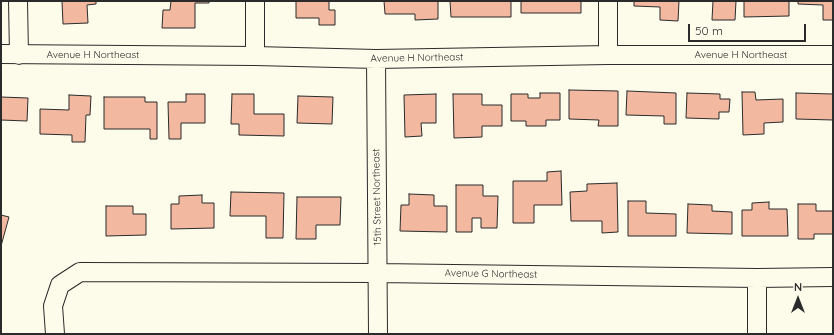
<!DOCTYPE html>
<style>
body{margin:0}
#map{position:relative;width:834px;height:335px;overflow:hidden;background:#fdfbea;font-family:Quicksand,sans-serif}
canvas{display:block}
.frame{position:absolute;inset:0;border:2px solid #2b2b2b;pointer-events:none}
.north{position:absolute;left:778px;top:279px;width:40px;height:40px;-webkit-text-stroke:3px #fdfbea;paint-order:stroke;rotate:0deg;font-size:11px;font-weight:700;line-height:16px;text-align:center;color:#2b2b2b}
.north::after{content:'';display:block;margin:auto;width:14px;height:18px;background:#2b2b2b;clip-path:polygon(50% 0,100% 100%,50% 72%,0 100%)}
.scale{position:absolute;left:688px;top:24px;width:118px;height:18px;box-sizing:border-box;border:2px solid #2b2b2b;border-top:0;padding-left:5px;font-size:12px;line-height:14px;white-space:nowrap;color:#2b2b2b;-webkit-text-stroke:3px #fdfbea;paint-order:stroke}
</style>
<div id="map">
<canvas width="834" height="335"></canvas>
<div class="frame"></div>
<div class="north">N</div>
<div class="scale">50 m</div>
</div>
<script>
const ctx = document.querySelector('canvas').getContext('2d');
ctx.lineJoin = 'round';
function fill(path, color) {
  ctx.fillStyle = color;
  ctx.fill(path, 'evenodd');
}
function toPath(rows) {
  const path = new Path2D();
  for (const r of rows) {
    path.moveTo(r[0], r[1]);
    for (let i = 2; i < r.length; i += 2) path.lineTo(r[i], r[i + 1]);
  }
  return path;
}
function stroke(path, color, width, dash) {
  ctx.strokeStyle = color;
  ctx.lineWidth = width;
  ctx.lineCap = dash ? 'butt' : 'round';
  ctx.setLineDash(dash || []);
  ctx.stroke(path);
}
function drawText(font, color, halo, rows, align = 'center') {
  ctx.font = font + ' Quicksand,sans-serif';
  ctx.lineWidth = 3;
  ctx.setLineDash([]);
  ctx.textBaseline = 'middle';
  ctx.strokeStyle = halo;
  ctx.fillStyle = color;
  for (const [text, x, y, turn = 0] of rows) {
    ctx.save();
    ctx.translate(x, y);
    ctx.rotate((+turn || 0) * Math.PI / 180);
    ctx.textAlign = isNaN(turn) ? turn : align;
    if (halo) ctx.strokeText(text, 0, 0);
    ctx.fillText(text, 0, 0);
    ctx.restore();
  }
}
const building = toPath([
 [62,1,96,1,96,4,87,5,88,23,63,24,62,1],
 [171,1,209,1,209,3,195,3,195,28,162,28,163,10,170,10,171,1],
 [296,1,329,1,329,10,335,10,335,25,319,25,319,18,296,18,296,1],
 [384,1,438,1,438,19,415,20,415,14,385,14,384,1],
 [450,1,511,1,511,17,451,17,450,1],
 [521,1,581,1,581,13,521,13,521,1],
 [634,1,679,1,678,21,660,20,660,7,634,6,634,1],
 [713,1,736,1,735,20,712,20,713,1],
 [744,1,789,1,789,16,744,17,744,1],
 [798,1,833,1,833,20,823,20,823,5,798,4,798,1],
 [569,90,618,91,618,126,598,126,599,120,569,119,569,90],
 [627,91,676,93,676,124,664,124,664,116,626,115,627,91],
 [742,92,755,92,756,100,783,99,783,122,764,123,764,134,743,135,742,92],
 [540,93,560,93,560,120,546,120,546,126,526,126,526,121,511,121,511,94,528,94,528,98,540,98,540,93],
 [687,93,720,94,720,99,730,99,729,112,719,112,719,119,686,118,687,93],
 [796,93,833,94,833,120,796,119,796,93],
 [186,94,205,94,205,123,181,123,181,139,169,139,168,102,186,102,186,94],
 [232,94,254,94,254,114,284,114,284,136,239,135,239,124,231,124,232,94],
 [436,94,436,123,421,123,422,136,405,137,404,95,436,94],
 [453,94,482,94,482,105,502,105,502,126,482,126,482,137,454,138,453,94],
 [69,95,91,96,90,115,86,115,85,142,72,142,72,135,40,134,40,109,69,110,69,95],
 [298,96,333,97,332,124,297,123,298,96],
 [1,97,28,98,27,121,1,120,1,97],
 [104,97,145,97,145,102,157,102,157,139,150,139,150,129,104,129,104,97],
 [561,171,562,205,534,205,534,223,513,223,513,181,547,181,547,172,561,171],
 [617,183,618,232,602,233,602,221,571,221,570,192,587,191,587,184,617,183],
 [456,185,483,185,483,196,498,196,497,228,481,228,481,218,472,218,472,232,456,232,456,185],
 [231,192,284,193,283,238,266,238,266,216,230,216,231,192],
 [409,194,434,195,434,206,447,206,447,232,400,231,401,205,409,205,409,194],
 [202,195,202,203,214,203,214,228,171,229,171,204,179,204,179,196,202,195],
 [297,197,341,197,340,225,316,225,316,239,296,239,297,197],
 [628,201,646,201,646,213,676,214,676,236,628,236,628,201],
 [769,202,769,209,787,209,788,236,742,236,742,210,752,210,752,203,769,202],
 [688,204,712,205,712,211,732,212,732,234,687,233,688,204],
 [798,204,816,204,816,211,833,211,833,234,814,234,814,239,798,239,798,204],
 [106,206,133,206,133,214,146,214,146,235,106,236,106,206],
 [1,215,9,217,1,246,1,215]
]);
fill(building, '#f2b8a0');
stroke(building, '#2b2b2b', 1);
const minor = toPath([
 [18,1,19,55],
 [255,1,255,56],
 [608,1,608,55],
 [1,54,255,56,376,59,608,55,833,55],
 [376,59,378,334],
 [55,334,53,306,60,285,80,272,378,273,757,278,833,277],
 [757,334,757,278]
]);
stroke(minor, '#2b2b2b', 20);
stroke(minor, '#fdfbea', 18);
drawText('10px', '#2b2b2b', '#fdfbea', [
 ["Avenue H Northeast",93,55],
 ["Avenue H Northeast",741,55],
 ["Avenue H Northeast",417,58,-1],
 ["15th Street Northeast",377,197,-91],
 ["Avenue G Northeast",491,274,1]
]);
</script>
